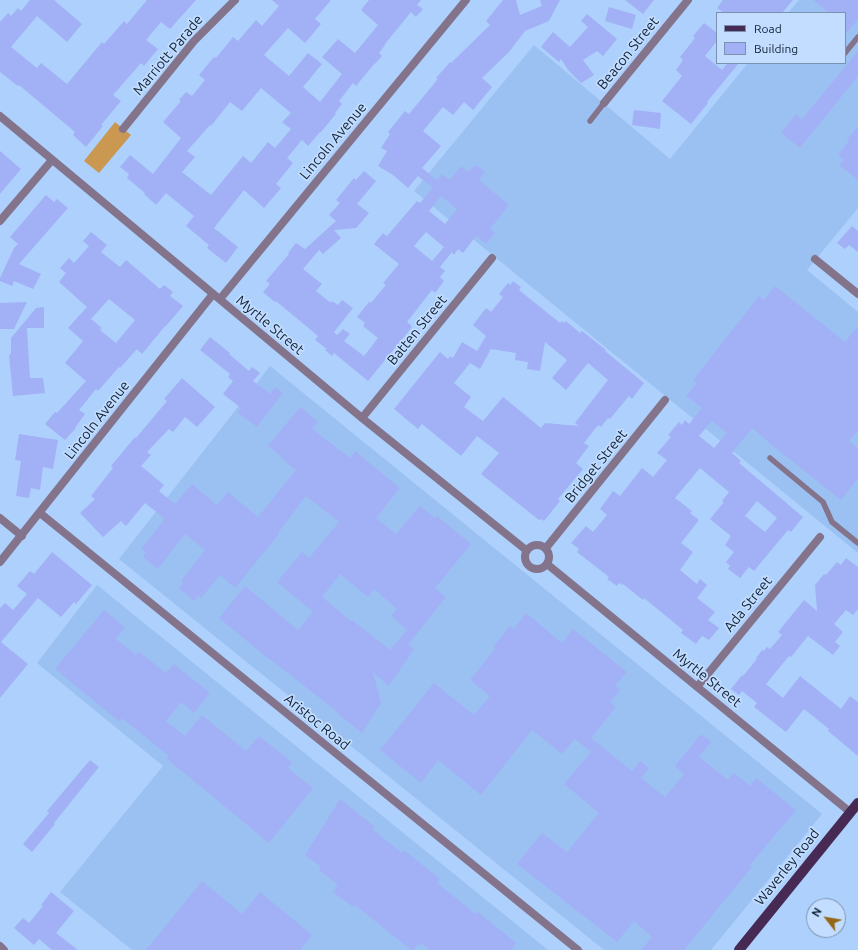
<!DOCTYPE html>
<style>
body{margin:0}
#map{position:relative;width:858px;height:950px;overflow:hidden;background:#add0fd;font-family:Ubuntu,sans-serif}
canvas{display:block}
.legend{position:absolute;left:716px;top:12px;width:130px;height:52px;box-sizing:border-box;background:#c2ddff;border:1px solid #7b92ae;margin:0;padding:5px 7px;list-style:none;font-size:12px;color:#102135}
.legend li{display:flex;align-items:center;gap:8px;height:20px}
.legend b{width:20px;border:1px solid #7b92ae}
.north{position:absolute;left:806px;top:898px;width:40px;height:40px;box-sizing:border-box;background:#c2ddff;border:1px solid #7b92ae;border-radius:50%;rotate:301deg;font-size:11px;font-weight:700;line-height:16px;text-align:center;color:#102135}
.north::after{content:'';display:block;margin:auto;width:14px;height:18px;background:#966717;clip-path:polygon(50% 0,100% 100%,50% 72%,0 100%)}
</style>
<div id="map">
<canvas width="858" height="950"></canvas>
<ul class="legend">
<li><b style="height:5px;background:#462a53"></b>Road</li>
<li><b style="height:11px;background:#a2b1f6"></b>Building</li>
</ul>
<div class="north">N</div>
</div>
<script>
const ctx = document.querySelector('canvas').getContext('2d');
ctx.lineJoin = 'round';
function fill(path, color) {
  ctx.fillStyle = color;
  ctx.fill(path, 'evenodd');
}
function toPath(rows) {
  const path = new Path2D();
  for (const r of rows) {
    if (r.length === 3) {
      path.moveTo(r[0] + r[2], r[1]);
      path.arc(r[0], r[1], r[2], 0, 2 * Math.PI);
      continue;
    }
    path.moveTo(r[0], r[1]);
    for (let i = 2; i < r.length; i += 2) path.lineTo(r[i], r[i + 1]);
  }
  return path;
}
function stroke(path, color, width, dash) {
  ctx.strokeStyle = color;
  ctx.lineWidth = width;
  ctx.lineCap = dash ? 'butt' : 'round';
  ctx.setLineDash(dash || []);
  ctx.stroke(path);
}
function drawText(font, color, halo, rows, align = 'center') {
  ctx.font = font + ' Ubuntu,sans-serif';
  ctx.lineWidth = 3.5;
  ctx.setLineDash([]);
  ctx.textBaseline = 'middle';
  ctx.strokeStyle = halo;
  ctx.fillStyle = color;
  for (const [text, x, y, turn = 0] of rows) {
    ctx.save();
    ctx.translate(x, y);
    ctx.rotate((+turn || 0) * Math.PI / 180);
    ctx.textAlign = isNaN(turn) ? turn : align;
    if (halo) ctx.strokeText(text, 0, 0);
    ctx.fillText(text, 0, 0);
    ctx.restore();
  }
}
fill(toPath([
 [799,0,858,0,858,208,807,270,858,312,858,553,414,191,534,45,670,159,748,63,845,63,845,13,788,13],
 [270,366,822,814,711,950,604,950,119,559],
 [97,585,548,950,132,950,60,892,163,766,37,663]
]), '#9bc1f2');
fill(toPath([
 [115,122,131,135,99,173,84,161]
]), '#ca9850');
fill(toPath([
 [30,0,54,0,82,24,67,42,37,16,11,47,37,68,41,63,67,84,102,42,104,44,124,21,127,24,147,0,196,0,170,29,161,22,146,40,158,49,144,66,141,63,113,95,121,101,101,125,103,126,86,147,73,135,75,132,19,85,18,86,0,72,0,22,8,13,11,16,18,8,21,11],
 [272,0,331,0,315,19,321,24,305,43,288,28,264,55,289,76,308,53,322,64,303,87,320,102,342,74,322,57,338,39,355,53,378,25,361,10,369,0,421,0,417,5,423,9,416,17,411,12,385,44,385,45,379,53,382,56,375,64,375,63,356,86,353,83,339,101,342,104,335,113,336,114,321,132,320,132,308,146,302,140,287,158,293,163,276,184,281,188,264,208,244,190,214,228,238,247,226,263,207,248,209,245,186,226,194,216,166,193,156,205,144,194,145,193,127,178,129,174,120,167,130,155,153,174,181,138,163,122,181,101,179,100,186,92,192,96,205,80,199,75,214,57,216,58,233,37,238,41,256,20,262,26,279,6],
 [261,88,291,113,282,122,291,129,275,148,268,142,251,163,243,156,211,195,182,172,195,157,187,151,210,125,211,126,230,102,242,111],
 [503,0,516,0,520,15,542,6,540,0,560,0,549,21,525,31,509,52,482,78,492,87,473,110,464,102,453,115,443,107,423,131,441,146,422,168,437,180,442,174,450,180,461,166,469,172,474,166,478,166,485,172,479,180,509,205,490,229,495,233,486,244,476,236,463,253,458,249,454,255,452,252,440,267,445,271,440,277,444,281,435,293,432,290,407,322,411,325,411,326,412,327,368,381,334,353,332,356,325,350,327,349,315,340,318,336,276,301,275,302,263,292,270,284,266,281,289,254,288,253,296,243,305,249,336,221,329,215,340,203,336,200,354,178,356,180,364,171,376,181,357,204,369,213,356,228,334,230,341,238,323,254,319,250,303,269,322,284,316,291,331,303,332,301,338,305,342,300,353,308,334,332,337,335,343,329,350,334,344,341,364,356,378,338,363,326,365,323,357,317,369,302,371,303,386,285,383,283,399,264,374,244,383,233,387,236,417,201,420,203,433,188,418,176,408,188,393,175,378,166,387,151,381,148,390,134,388,132,405,111,409,114,438,79,436,78,450,62,451,63,490,25,486,21],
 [441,196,457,209,445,224,429,211],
 [426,232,444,247,432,261,414,246],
 [625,0,654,0,643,14],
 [723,0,793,0,782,13,724,13,717,8],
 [813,0,858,0,858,19,845,35,845,13,829,13],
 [609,7,636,15,632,29,605,21],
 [587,14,617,39,603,56,597,51,583,60,594,75,581,83,568,70,561,59,559,62,541,47,553,32,570,47,588,27,581,21],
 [704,23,717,33,717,41,705,56,722,70,728,63,739,63,707,102,708,103,691,124,662,101,682,76,676,70,683,60,680,57,695,38,693,36],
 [858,51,858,76,800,148,781,133,796,114,802,119],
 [634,110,661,113,660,129,632,125],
 [858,126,858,180,839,165,844,160,838,155,849,141,847,140],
 [0,151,21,169,0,194],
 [46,195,54,202,57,199,68,208,19,264,41,274,33,289,14,281,12,286,0,281,0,278,14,248,18,244,10,237],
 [852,226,858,231,858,252,849,245,845,249,837,243],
 [91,232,107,245,101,252,120,267,126,260,160,289,164,285,173,292,170,296,183,306,165,327,165,326,142,354,137,349,120,368,119,367,98,391,96,389,79,410,85,414,75,428,76,428,65,440,45,424,55,412,57,413,86,381,65,363,83,341,68,328,87,307,59,282,66,273,60,268,69,258,74,263,89,246,83,241],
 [109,299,135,320,116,343,100,330,102,328,91,319],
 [513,281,521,287,519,290,560,323,562,321,564,323,566,321,580,333,582,331,606,350,605,351,644,383,632,399,629,396,610,419,608,418,601,427,598,425,584,443,589,446,576,463,583,469,558,499,560,501,544,521,541,519,539,520,481,474,499,453,477,436,461,456,422,424,418,429,394,409,440,352,448,359,450,356,453,358,462,342,477,351,486,336,473,325,486,308,491,312,503,297,499,294,508,283,510,285],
 [545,342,567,360,552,378,566,390,588,363,608,380,575,423,579,426,545,423,541,428,503,397,483,421,464,407,471,397,454,383,470,363,480,369,491,349,516,353,515,360,528,362,527,369,540,371],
 [775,286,845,342,858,326,858,430,849,441,858,448,858,478,841,500,768,442,768,441,752,428,732,453,741,461,739,463,803,517,791,532,788,530,754,571,749,567,740,578,728,569,730,566,726,562,734,552,725,545,731,536,710,519,724,502,722,501,729,492,700,468,675,498,692,511,690,513,699,520,681,543,693,552,680,570,697,584,700,579,707,585,697,598,715,612,708,620,719,628,709,640,702,636,696,644,681,633,683,630,644,598,643,600,623,584,622,585,619,583,617,586,607,579,609,577,577,552,579,549,571,543,586,526,593,532,607,515,600,509,613,491,620,496,642,468,653,477,667,460,657,453,671,437,668,435,679,422,682,425,685,420,689,424,702,408,686,396,697,383,693,380,759,296,764,300],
 [712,421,727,433,714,448,699,436],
 [757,501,777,518,765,532,745,516],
 [27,302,14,329,0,329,0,303],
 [44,307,44,328,27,328,30,378,43,378,45,393,13,396,9,355,11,354,11,338,36,308],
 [210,337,230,353,229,354,249,371,252,367,260,373,253,381,270,394,275,387,283,393,257,427,237,412,241,408,223,394,233,381,228,377,230,374,200,350],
 [182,378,215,407,197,427,185,417,173,432,169,429,147,452,151,455,141,466,164,485,159,491,175,504,192,484,217,505,228,492,258,517,296,470,281,458,282,457,268,446,300,407,318,422,312,429,350,458,355,451,400,488,376,518,396,534,420,506,435,518,437,516,471,544,435,588,446,597,411,641,408,645,414,649,389,686,373,672,381,703,362,733,338,714,339,713,270,659,270,660,219,618,245,586,298,630,313,612,277,582,302,552,309,558,339,522,306,496,278,533,279,534,235,588,220,575,201,598,198,595,194,601,179,588,183,583,181,581,205,550,185,534,158,569,143,557,146,552,141,549,164,520,163,519,164,518,145,503,126,526,121,521,103,537,80,513,95,499,91,496,113,468,111,466,135,437,136,438,167,401,164,399],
 [340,574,368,597,374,589,397,609,391,616,407,630,390,650,352,620,351,621,322,597],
 [19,434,58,440,53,469,43,467,40,490,31,488,29,498,16,496,21,461,15,460],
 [52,552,92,585,76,604,74,602,61,617,38,598,1,642,28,664,0,698,0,608,5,603,13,610,27,594,17,586,30,571,34,574],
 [846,558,858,567,858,609,853,615,846,610,834,624,843,632,835,642,840,646,833,655,808,636,791,657,789,656,766,684,783,698,800,676,841,709,850,696,858,702,858,756,828,731,829,729,804,709,786,732,754,707,757,703,742,691,739,695,731,689,742,675,743,676,757,659,756,658,762,650,764,651,767,647,770,649,782,635,778,632,804,600,817,611,815,585,824,574,826,575,837,562,841,565],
 [104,610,125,627,116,639,136,655,138,651,166,673,174,664,210,693,194,713,181,702,166,721,185,736,202,715,246,751,259,736,292,762,288,768,313,788,269,843,166,758,169,756,122,718,120,722,55,669],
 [526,613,562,643,573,629,627,672,615,686,620,690,610,702,616,707,591,738,632,771,640,761,649,768,641,778,665,797,684,774,675,766,701,734,711,742,699,757,728,780,734,773,750,786,756,778,796,810,750,865,752,867,684,950,641,950,652,937,634,921,617,942,517,864,542,833,567,852,599,813,564,784,591,752,575,739,562,754,532,730,481,795,438,760,421,783,380,750,434,683,474,715,490,696,470,680,495,649,493,647,510,626,514,629],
 [90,760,99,767,54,823,55,824,32,852,23,844,49,813,47,811],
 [340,799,375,827,373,830,402,853,404,850,440,879,437,883,476,914,478,912,516,943,511,950,430,950,421,943,419,946,418,944,413,950,411,950,355,905,353,907,333,892,338,885,319,870,321,867,305,855],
 [202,881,242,914,260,892,312,935,300,950,146,950],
 [51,892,74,911,56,933,78,950,52,950,39,939,34,945,14,928,23,918,29,923,43,906,41,905]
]), '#a2b1f6');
stroke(toPath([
 [845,53,858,37],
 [590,121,604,103],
 [770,458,823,502,832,522,858,543]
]), '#83738b', 5.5);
stroke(toPath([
 [604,103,688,0],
 [0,116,362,418,526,550],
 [123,129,194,41,235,0],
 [0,221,52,160],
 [815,259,858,294],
 [220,299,466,0],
 [362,418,492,258],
 [40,513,578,950],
 [0,518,22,536],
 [537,557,12],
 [546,548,665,400],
 [0,562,213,294],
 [547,564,850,812],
 [697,687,820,537],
 [0,946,4,950]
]), '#83738b', 8);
stroke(toPath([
 [739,950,858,803]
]), '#462a53', 10);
drawText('14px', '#102135', '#c2ddff', [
 ["Beacon Street",628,53,-51],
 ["Marriott Parade",168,55,-50],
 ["Lincoln Avenue",333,141,-50],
 ["Myrtle Street",270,325,40],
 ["Batten Street",417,330,-51],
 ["Lincoln Avenue",97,420,-52],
 ["Bridget Street",596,466,-51],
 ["Ada Street",748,604,-51],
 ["Myrtle Street",707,678,39],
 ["Aristoc Road",317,722,39],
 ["Waverley Road",787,867,-51]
]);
</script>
